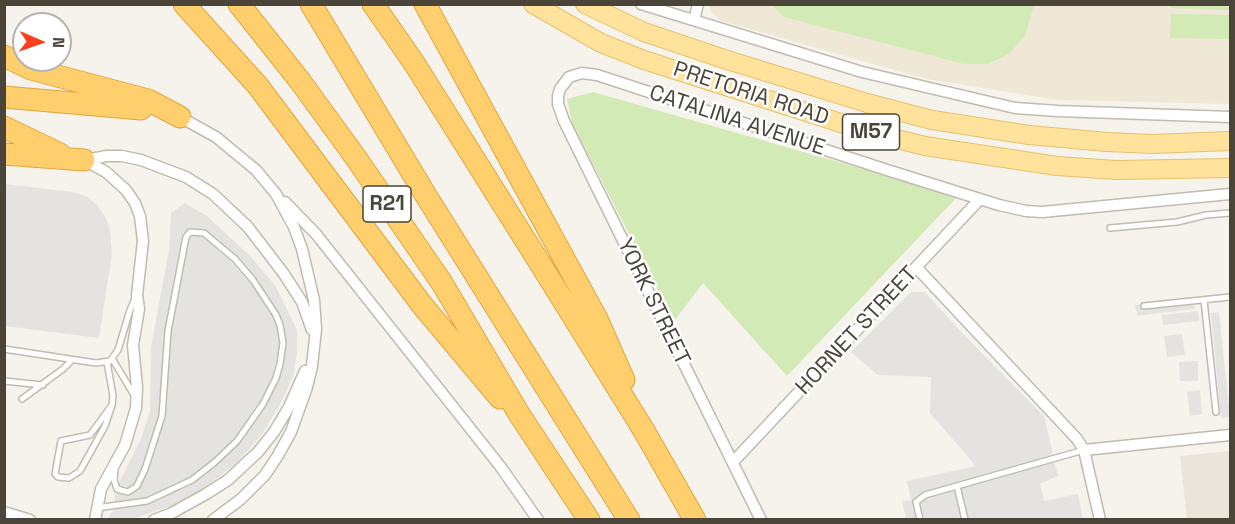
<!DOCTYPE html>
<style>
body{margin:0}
#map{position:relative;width:1235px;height:524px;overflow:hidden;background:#f6f3ec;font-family:"Space Grotesk",sans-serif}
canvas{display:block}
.frame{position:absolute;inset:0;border:6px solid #4b4439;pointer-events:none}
.north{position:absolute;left:12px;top:12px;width:60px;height:60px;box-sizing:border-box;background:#fff;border:2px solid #b7b4b0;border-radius:50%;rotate:92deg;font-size:16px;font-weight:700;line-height:24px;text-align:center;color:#4b4439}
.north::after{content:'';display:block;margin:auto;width:21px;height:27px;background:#fc3f1d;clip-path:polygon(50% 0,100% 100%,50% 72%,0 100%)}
</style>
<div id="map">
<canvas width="1235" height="524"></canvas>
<div class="frame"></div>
<div class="north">N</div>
</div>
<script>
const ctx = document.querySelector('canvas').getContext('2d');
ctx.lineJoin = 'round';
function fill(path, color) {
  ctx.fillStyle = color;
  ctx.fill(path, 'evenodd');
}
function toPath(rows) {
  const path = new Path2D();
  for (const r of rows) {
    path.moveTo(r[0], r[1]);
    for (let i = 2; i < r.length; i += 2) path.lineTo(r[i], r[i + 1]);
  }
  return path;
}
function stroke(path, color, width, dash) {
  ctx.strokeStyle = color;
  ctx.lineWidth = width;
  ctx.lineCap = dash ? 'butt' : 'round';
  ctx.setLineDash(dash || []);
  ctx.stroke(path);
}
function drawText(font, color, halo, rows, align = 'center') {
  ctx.font = font + ' "Space Grotesk",sans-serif';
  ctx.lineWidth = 5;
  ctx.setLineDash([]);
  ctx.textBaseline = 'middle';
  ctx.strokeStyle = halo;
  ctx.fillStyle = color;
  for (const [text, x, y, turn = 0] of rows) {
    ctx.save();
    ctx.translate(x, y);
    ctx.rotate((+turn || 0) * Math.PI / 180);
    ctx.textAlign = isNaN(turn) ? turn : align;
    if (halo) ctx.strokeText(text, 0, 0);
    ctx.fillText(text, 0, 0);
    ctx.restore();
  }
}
fill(toPath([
 [1230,451,1230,519,1187,519,1180,456]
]), '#eae5da');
fill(toPath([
 [709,5,1230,5,1230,104,1057,100,926,79,721,21,711,12]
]), '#efe8d6');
fill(toPath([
 [772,5,1034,5,1025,36,1009,54,988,64,964,64,784,17],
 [1171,5,1230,5,1230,10,1171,8],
 [1171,14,1230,15,1230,39,1170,38],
 [593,92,958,196,787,376,703,283,674,321,572,123,567,99]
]), '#d2eab5');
fill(toPath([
 [5,184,72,192,86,196,97,205,106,218,110,230,112,254,99,338,5,326],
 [185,203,207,216,249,255,275,285,297,330,297,353,293,377,279,406,263,433,237,463,203,489,176,504,133,519,109,520,109,516,114,510,115,495,119,483,141,439,150,411,151,347,169,250,171,213],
 [911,292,925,292,964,335,1044,416,1058,476,1040,484,1044,501,1078,494,1083,519,906,519,902,501,911,500,907,481,976,466,930,413,931,377,878,375,851,352],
 [1193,298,1195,309,1137,316,1135,305],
 [1198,311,1199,321,1163,325,1162,315],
 [1219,312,1230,417,1221,418,1211,313],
 [1182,334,1185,355,1167,357,1164,336],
 [1198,361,1198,381,1180,381,1179,362],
 [1200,390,1202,414,1190,416,1187,392]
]), '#e5e3e0');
const lane = toPath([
 [1110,228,1177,222,1206,215,1230,213],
 [1204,300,1216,412],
 [1144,306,1230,297],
 [4,349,96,363,110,361,118,350,130,310,136,296],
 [113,360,134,395],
 [107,362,113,396,112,405,105,426,80,471,69,478,58,477,55,474,61,441,90,435,112,405],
 [4,381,43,385],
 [22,399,63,369,72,360],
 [957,486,965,520],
 [96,508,147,501,192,480,215,462,237,441,263,404,276,378,280,364,283,343,280,325,276,315,253,280,235,259,204,233,190,232,186,237,168,331,162,416,145,469,137,486,128,492,117,489,114,480,115,470],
 [920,520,916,502,925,495,1084,450]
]);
const street = toPath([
 [641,4,862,72,1015,108,1058,111,1230,117],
 [694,20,698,4],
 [180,117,216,137,256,170,276,194,294,227,302,249,314,300,316,329,312,366,307,387,291,432,277,457,265,475,241,499,213,520],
 [84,160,106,172,126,190,135,203,140,216,143,241,137,295,139,309,133,345,137,387,136,408,125,445,101,489,95,520],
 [85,160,107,156,122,156,141,160,186,177,213,194,248,227,284,274,302,302,312,330],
 [285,202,316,234,500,466,538,520],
 [917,268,1077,439,1084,450,1100,520],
 [1084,450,1230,435],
 [733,462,980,199],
 [4,512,30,520],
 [154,520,170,514,206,494,228,480,258,452,274,432,289,407,305,371],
 [761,520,564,121,558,104,558,96,560,89,569,77,582,73,597,75,884,169,999,205,1026,211,1042,212,1230,194]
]);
const primary = toPath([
 [533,4,601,43,644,60,872,133,925,146,1057,166,1116,170,1230,168],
 [585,4,644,32,724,59,867,103,932,120,1029,135,1107,142,1153,144,1230,141]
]);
const highway = toPath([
 [184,4,258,86,422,305,500,398],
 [239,4,300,81,356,158,442,283,519,414,589,520],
 [311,4,425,194,629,520],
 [373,4,414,63,541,265,643,429,695,520],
 [425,4,597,319,624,380],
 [4,56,31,69,148,100,180,117],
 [4,97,141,109],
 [4,127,60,154],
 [4,154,84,160]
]);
stroke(lane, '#c2bbae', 8);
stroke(street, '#c2bbae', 13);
stroke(primary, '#e6c16a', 20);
stroke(highway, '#e0a43c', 23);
stroke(lane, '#fff', 5);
stroke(street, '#fff', 10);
stroke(primary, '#ffe39c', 18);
stroke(highway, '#ffcf6e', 21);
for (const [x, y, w] of [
 [871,132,57],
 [387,204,48]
]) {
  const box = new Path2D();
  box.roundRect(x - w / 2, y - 18, w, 36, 4.5);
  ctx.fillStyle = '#fff';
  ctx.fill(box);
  stroke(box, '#4b4439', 1.5);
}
drawText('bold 21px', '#4b4439', null, [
 ["M57",871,132],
 ["R21",387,204]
]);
drawText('22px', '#4b4439', '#fff', [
 ["PRETORIA ROAD",751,94,18],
 ["CATALINA AVENUE",737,121,18],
 ["YORK STREET",653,302,64],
 ["HORNET STREET",857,331,-47]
]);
</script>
